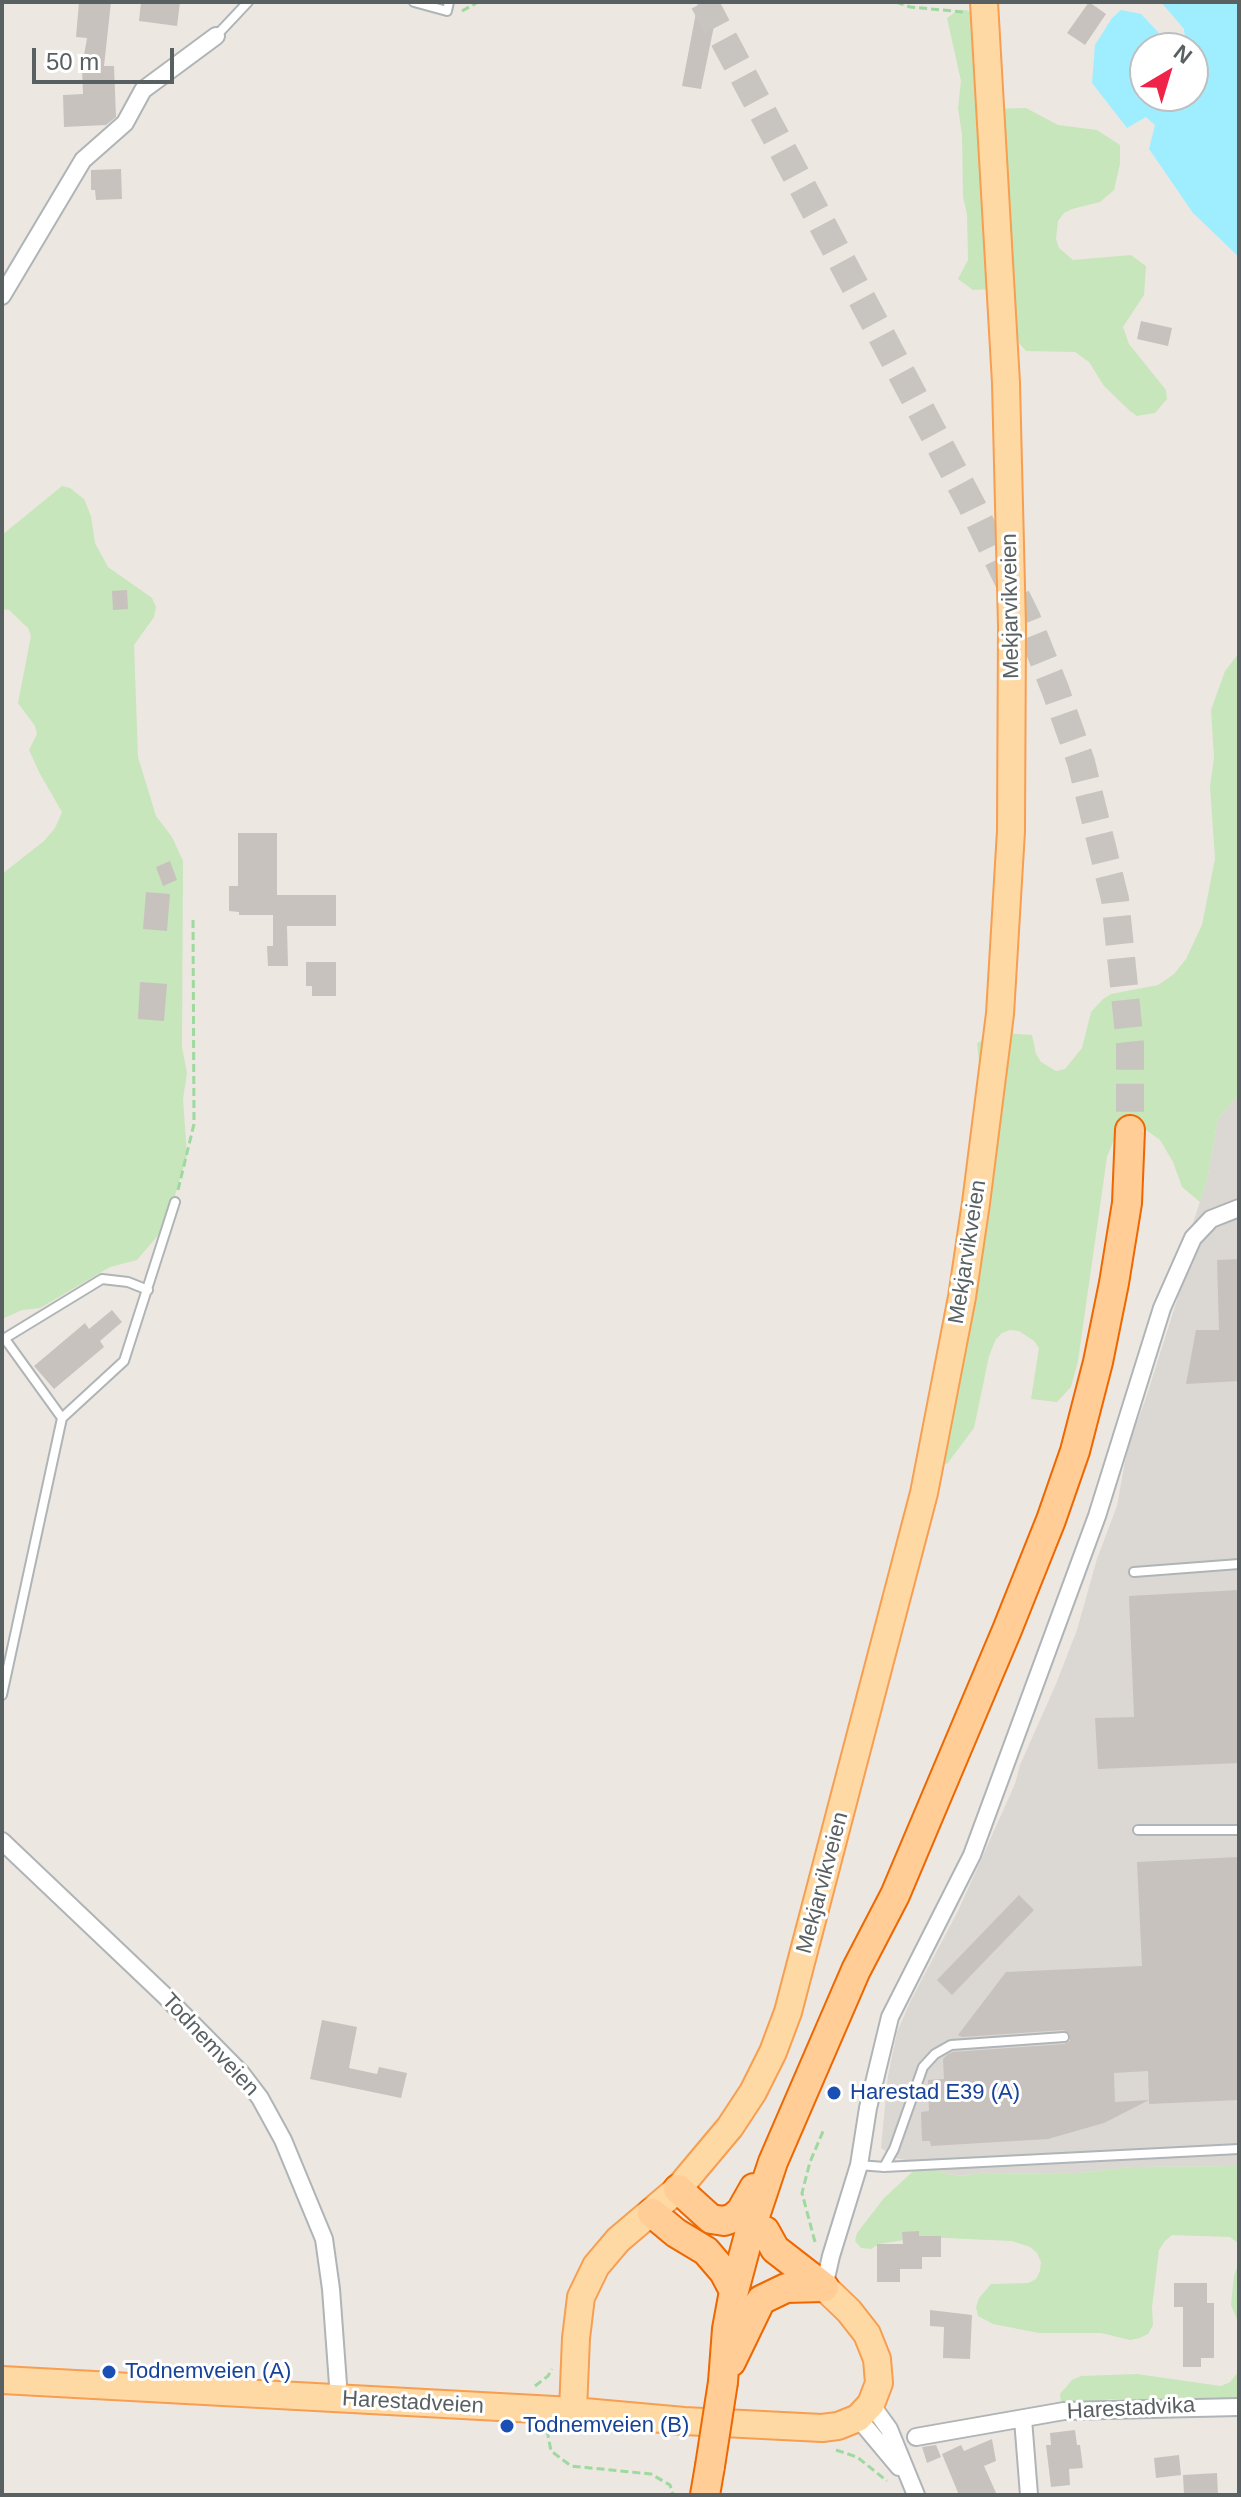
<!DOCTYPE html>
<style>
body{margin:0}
#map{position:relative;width:1241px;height:2497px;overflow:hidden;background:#ede7e1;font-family:Arial,sans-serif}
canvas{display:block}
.frame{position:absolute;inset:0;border:4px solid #596062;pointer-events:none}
.north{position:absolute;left:1129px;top:32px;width:80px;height:80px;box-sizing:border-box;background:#fff;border:2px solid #bdbfc0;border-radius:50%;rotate:38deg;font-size:22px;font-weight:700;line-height:32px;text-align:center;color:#596062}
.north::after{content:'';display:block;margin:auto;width:28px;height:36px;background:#f02448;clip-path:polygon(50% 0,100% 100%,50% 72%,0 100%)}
.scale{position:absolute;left:32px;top:48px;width:142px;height:36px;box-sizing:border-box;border:4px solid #596062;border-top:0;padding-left:10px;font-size:24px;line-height:28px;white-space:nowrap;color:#596062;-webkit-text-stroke:6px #fff;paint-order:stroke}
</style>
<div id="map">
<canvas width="1241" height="2497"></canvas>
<div class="frame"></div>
<div class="north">N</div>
<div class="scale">50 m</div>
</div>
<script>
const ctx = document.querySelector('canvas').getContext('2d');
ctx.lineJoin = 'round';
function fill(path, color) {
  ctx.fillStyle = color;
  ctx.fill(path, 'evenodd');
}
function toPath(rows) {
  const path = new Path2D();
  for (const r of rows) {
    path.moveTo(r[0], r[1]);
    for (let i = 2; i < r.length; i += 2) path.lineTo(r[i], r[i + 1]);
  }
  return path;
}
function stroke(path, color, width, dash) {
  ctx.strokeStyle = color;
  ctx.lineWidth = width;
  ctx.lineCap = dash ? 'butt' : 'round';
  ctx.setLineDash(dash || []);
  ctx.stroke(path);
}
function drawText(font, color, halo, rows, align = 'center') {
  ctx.font = font + ' Arial,sans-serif';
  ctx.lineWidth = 6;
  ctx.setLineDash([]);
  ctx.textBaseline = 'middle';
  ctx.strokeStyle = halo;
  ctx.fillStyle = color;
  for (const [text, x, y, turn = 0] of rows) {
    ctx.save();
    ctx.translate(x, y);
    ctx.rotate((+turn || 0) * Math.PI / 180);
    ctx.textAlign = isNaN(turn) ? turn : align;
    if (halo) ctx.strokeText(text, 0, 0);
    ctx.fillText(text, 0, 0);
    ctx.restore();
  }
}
fill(toPath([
 [1239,1094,1239,2166,1132,2167,1080,2173,974,2174,964,2176,946,2174,922,2163,895,2158,881,2148,888,2076,897,2032,911,2000,958,1911,1015,1784,1020,1765,1056,1684,1077,1630,1097,1559,1117,1506,1128,1445,1145,1401,1178,1297,1184,1251,1207,1180,1218,1119]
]), '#dbd7d3');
fill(toPath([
 [966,10,974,14,989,109,1026,108,1058,125,1097,130,1120,145,1120,164,1114,190,1100,202,1072,209,1064,213,1058,221,1056,239,1059,248,1073,260,1131,255,1146,266,1144,295,1123,327,1129,344,1166,390,1167,399,1155,413,1137,416,1130,411,1104,386,1089,362,1075,352,1026,351,1019,343,1014,313,991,289,973,290,958,279,968,260,967,214,963,197,962,135,958,108,961,81,947,18,957,11],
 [62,486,70,488,84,499,91,516,95,543,108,567,152,598,156,607,154,617,134,645,138,757,156,816,172,837,183,861,182,1047,187,1073,183,1099,187,1155,166,1226,137,1260,110,1267,40,1308,22,1310,2,1319,2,874,44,841,55,828,62,812,40,774,29,750,37,734,35,726,18,703,31,636,28,628,9,610,2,609,2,535],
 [1239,653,1239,1094,1218,1119,1207,1180,1200,1202,1182,1187,1173,1162,1160,1140,1139,1125,1123,1127,1113,1142,1107,1157,1078,1361,1071,1387,1057,1402,1031,1399,1039,1348,1034,1341,1019,1331,1010,1330,1002,1333,996,1339,989,1356,974,1428,947,1464,936,1462,948,1325,980,1072,977,1043,994,1034,1003,1033,1032,1035,1036,1054,1041,1062,1056,1071,1065,1069,1082,1048,1091,1012,1103,999,1111,994,1158,985,1174,974,1186,959,1202,925,1215,859,1210,786,1214,758,1211,710,1225,671],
 [922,2163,946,2174,964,2176,974,2174,1080,2173,1132,2167,1239,2166,1239,2244,1230,2237,1172,2235,1165,2241,1159,2250,1152,2307,1153,2325,1148,2334,1140,2338,1130,2340,1101,2333,1039,2333,993,2324,978,2316,976,2307,979,2298,991,2284,1028,2283,1036,2279,1040,2271,1041,2262,1037,2253,1030,2247,1012,2241,924,2237,879,2244,871,2249,861,2248,855,2241,857,2233,884,2198],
 [1239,2261,1239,2324,1231,2305,1234,2276],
 [1239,2371,1239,2403,1111,2399,1064,2408,1061,2404,1060,2394,1072,2380,1081,2376,1137,2374,1221,2386,1230,2382]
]), '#c7e6bc');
fill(toPath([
 [1161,2,1239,2,1239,257,1193,213,1149,149,1155,125,1146,117,1127,128,1092,83,1095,45,1112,18,1121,10,1141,14,1158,32,1165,48,1145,48,1145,96,1181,98,1193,96,1193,48,1186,48,1184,29]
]), '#9feeff');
fill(toPath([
 [79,2,111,2,104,66,114,66,116,117,106,125,64,127,63,95,83,94,82,67,87,38,76,37],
 [141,2,180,2,177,26,139,21],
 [698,2,719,2,701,89,682,86],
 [1089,2,1106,14,1085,45,1067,33],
 [121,169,122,199,96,200,95,190,91,190,91,170],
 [1141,321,1172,328,1168,346,1137,339],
 [127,590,128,609,113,610,112,591],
 [238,833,277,833,277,895,336,895,336,926,287,926,288,966,268,966,267,946,273,946,273,915,239,915,239,912,229,911,229,886,238,886],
 [170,861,177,880,163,886,156,867],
 [146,892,170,894,167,931,143,929],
 [306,962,336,962,336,996,312,996,312,986,306,986],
 [140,982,167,984,164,1021,138,1019],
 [1239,1259,1239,1381,1186,1384,1196,1330,1219,1330,1217,1260],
 [112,1310,122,1322,100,1341,104,1347,54,1389,34,1366,85,1323,89,1329],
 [1239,1590,1239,1763,1098,1769,1095,1718,1134,1717,1129,1596],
 [1239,1857,1239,2100,1149,2104,1149,2100,1104,2123,1048,2139,931,2146,930,2141,922,2141,921,2112,929,2111,928,2080,944,2079,943,2059,947,2055,953,2052,1064,2044,1070,2041,1070,2034,1064,2030,962,2037,958,2035,1006,1972,1142,1966,1137,1862],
 [1148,2071,1149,2100,1115,2102,1114,2073],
 [1019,1895,1034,1910,952,1995,937,1980],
 [322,2020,357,2027,349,2068,377,2074,379,2067,407,2073,401,2098,310,2079],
 [919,2231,919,2236,941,2236,941,2257,922,2257,922,2269,900,2269,900,2282,877,2282,877,2244,903,2244,902,2232],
 [1174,2283,1207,2283,1207,2303,1214,2303,1214,2358,1201,2358,1201,2367,1183,2367,1183,2307,1174,2307],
 [930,2310,972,2315,970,2359,943,2358,944,2327,930,2326],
 [1075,2430,1077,2445,1080,2445,1083,2468,1069,2469,1070,2485,1051,2487,1046,2445,1051,2445,1050,2433],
 [992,2439,996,2461,984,2466,997,2495,959,2495,942,2454,961,2445,964,2451],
 [936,2445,941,2457,927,2463,922,2447],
 [1179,2455,1181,2475,1156,2478,1154,2458],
 [1217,2473,1218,2495,1184,2495,1183,2475]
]), '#c8c2be');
stroke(toPath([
 [704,2,972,506,1027,619,1055,689,1081,762,1115,899,1130,1044,1130,1130]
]), '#c8c5c1', 28, [28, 14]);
const service = toPath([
 [414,2,447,11,449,2],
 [216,36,248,2],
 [5,1339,62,1418],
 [2,1340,102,1279,128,1282,148,1290],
 [1134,1572,1239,1564],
 [2,1695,62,1418,124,1361,175,1202],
 [1138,1830,1239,1830],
 [859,2165,884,2167,1239,2149],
 [884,2167,894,2149,923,2067,935,2054,951,2045,1064,2037]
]);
const minor = toPath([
 [2,296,83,160,125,123,143,90,216,36],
 [2,1841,164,1995,241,2073,260,2098,283,2140,324,2239,331,2289,339,2398],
 [824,2287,831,2256,859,2165,868,2108,890,2017,972,1855,1097,1516,1162,1308,1193,1238,1211,1219,1239,1208],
 [871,2404,889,2429,916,2495],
 [858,2418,899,2467],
 [1023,2419,1029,2495],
 [916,2437,1064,2411,1239,2407]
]);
const primary = toPath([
 [2,2380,573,2411,684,2421,822,2428,838,2426,858,2418,871,2404,879,2383,877,2359,867,2334,849,2311,824,2287],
 [573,2411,576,2338,581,2297,596,2266,618,2240,678,2189,730,2127,753,2092,773,2052,788,2012,924,1493,962,1297,976,1203,1000,1014,1011,831,1012,626,1006,383,984,2]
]);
const trunk = toPath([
 [678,2189,711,2219,724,2221,733,2218,741,2211,754,2188],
 [652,2213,676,2233,706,2251,724,2272,734,2291],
 [765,2231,775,2249,824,2287],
 [731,2362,761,2300,786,2288,824,2287],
 [723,2382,727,2329,734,2291,750,2231,773,2162,856,1970,895,1895,1007,1630,1051,1520,1075,1451,1098,1362,1114,1283,1127,1203,1130,1130],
 [705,2495,710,2466]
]);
stroke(service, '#afb4b7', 12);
stroke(minor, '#afb4b7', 20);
stroke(primary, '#f79e50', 30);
stroke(trunk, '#ee6700', 32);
stroke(toPath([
 [896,2,910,7,963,12],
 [462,11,478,2],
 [178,1190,194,1124,193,918],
 [815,2242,802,2193,810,2162,824,2129],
 [535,2386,548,2376,552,2369],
 [547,2430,551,2451,571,2466,651,2474,670,2485,673,2495],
 [836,2450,857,2457,887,2481]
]), '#9ed99f', 3, [8, 4]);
stroke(service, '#fff', 8);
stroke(minor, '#fff', 16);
stroke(primary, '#ffd9a4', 26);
stroke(trunk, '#ffcd95', 28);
const trunkBridge = toPath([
 [710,2466,723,2382]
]);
stroke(trunkBridge, '#ee6700', 32, []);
stroke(trunkBridge, '#ffcd95', 28);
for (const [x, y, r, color] of [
 [834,2093,8,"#1a4fb4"],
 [109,2372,8,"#1a4fb4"],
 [507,2426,8,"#1a4fb4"]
]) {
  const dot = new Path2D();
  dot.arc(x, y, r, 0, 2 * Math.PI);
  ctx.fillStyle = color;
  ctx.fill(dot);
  stroke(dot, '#fff', 3);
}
drawText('22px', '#596062', '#fff', [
 ["Mekjarvikveien",1011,606,-91],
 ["Mekjarvikveien",968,1252,-81],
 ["Mekjarvikveien",823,1883,-75],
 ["Todnemveien",210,2045,47],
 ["Harestadveien",413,2403,3],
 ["Harestadvika",1131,2409,-3]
]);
drawText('22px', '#164399', '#fff', [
 ["Harestad E39 (A)",850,2093],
 ["Todnemveien (A)",125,2372],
 ["Todnemveien (B)",523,2426]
], 'left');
</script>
